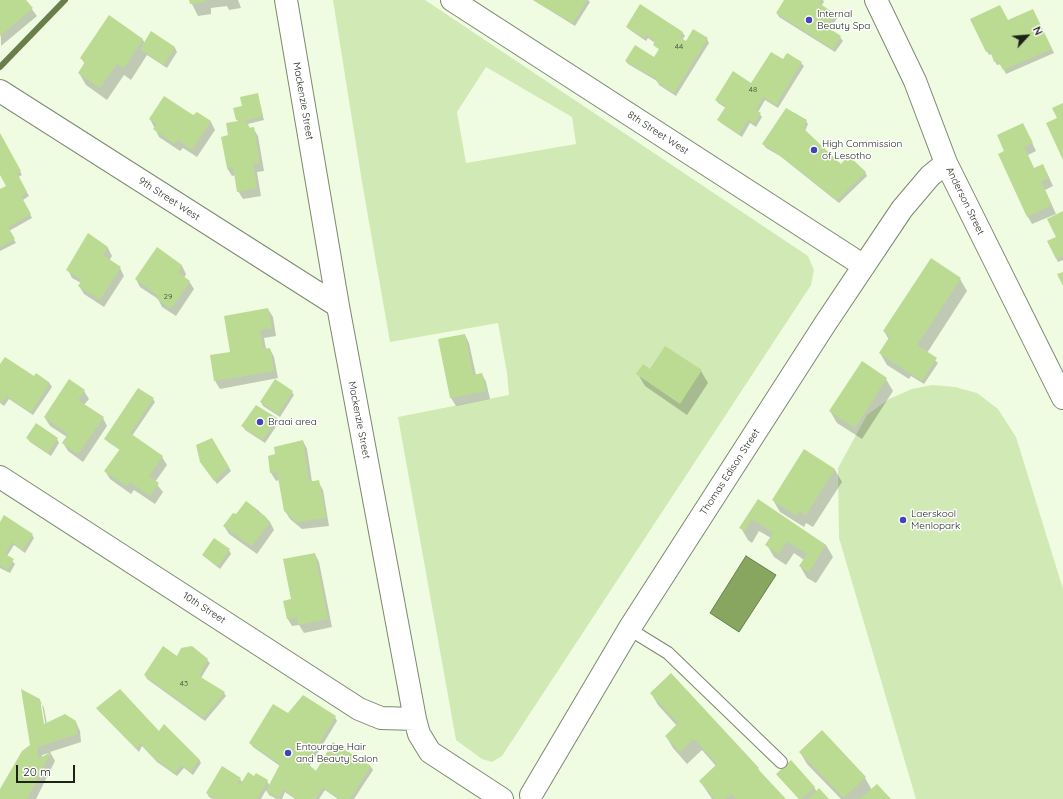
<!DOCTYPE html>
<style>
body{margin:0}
#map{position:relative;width:1063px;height:799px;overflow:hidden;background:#f0fce1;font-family:Quicksand,sans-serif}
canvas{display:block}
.north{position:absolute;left:1007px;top:16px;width:40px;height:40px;-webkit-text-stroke:3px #fff;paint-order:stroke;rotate:64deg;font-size:11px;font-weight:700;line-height:16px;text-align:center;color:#1e2319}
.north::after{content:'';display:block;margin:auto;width:14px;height:18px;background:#1e2319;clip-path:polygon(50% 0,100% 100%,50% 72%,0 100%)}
.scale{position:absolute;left:16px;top:765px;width:59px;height:18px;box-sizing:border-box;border:2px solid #1e2319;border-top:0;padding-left:5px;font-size:12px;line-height:14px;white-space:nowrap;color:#1e2319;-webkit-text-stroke:3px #fff;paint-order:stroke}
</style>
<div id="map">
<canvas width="1063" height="799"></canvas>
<div class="north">N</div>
<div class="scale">20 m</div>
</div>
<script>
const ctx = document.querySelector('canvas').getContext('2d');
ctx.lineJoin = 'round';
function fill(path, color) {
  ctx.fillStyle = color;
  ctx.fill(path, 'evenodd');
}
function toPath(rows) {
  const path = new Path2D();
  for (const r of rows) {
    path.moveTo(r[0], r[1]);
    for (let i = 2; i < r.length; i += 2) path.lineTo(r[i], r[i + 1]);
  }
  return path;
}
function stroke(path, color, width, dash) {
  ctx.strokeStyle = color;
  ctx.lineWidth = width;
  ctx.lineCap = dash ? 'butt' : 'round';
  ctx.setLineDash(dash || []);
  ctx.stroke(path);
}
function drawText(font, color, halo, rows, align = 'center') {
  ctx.font = font + ' Quicksand,sans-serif';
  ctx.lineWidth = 3;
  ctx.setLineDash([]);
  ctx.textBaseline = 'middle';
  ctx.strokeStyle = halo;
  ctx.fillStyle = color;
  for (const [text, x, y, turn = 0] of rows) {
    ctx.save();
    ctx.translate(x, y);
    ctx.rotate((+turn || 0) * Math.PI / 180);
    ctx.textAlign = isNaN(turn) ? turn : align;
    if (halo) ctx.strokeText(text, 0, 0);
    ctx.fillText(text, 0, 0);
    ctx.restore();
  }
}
fill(toPath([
 [333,0,425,0,808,256,814,270,811,285,502,756,492,762,482,759,456,740,398,417,509,395,507,373,498,323,390,342,362,182],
 [486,67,572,117,576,144,466,163,457,112],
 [932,385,955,387,977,393,998,409,1016,437,1063,589,1063,799,916,799,839,538,838,468,867,415,889,399,912,389]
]), '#d1e9b4');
const water = toPath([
 [746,556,776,575,739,632,710,613,746,556]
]);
fill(water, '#88a660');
stroke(water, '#687f4b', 1);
fill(toPath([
 [25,0,37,16,1,46,0,1],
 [190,0,238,0,241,8,229,10,227,6,211,8,211,14,198,16],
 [533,0,588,0,590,2,575,26],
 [785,0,823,0,824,2,821,6,835,14,837,18,830,30,840,37,843,41,835,52,779,17,777,13],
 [1035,14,1054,53,1006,74,1001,64,997,65,991,54,989,55,971,20,1008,22],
 [627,27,682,32,685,36,682,40,686,43,707,39,709,43,676,96,659,85,657,81,628,64,626,61,654,58,660,50,654,45,655,43,648,38,646,41,630,30],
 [151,33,175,48,177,52,167,68,147,55,131,80,124,75,107,100,86,85,79,73,85,64,81,58,142,39,145,43],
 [783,61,801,63,804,66,778,108,765,100,758,112,762,117,756,127,750,123,742,137,721,123,719,120,726,108,718,103,716,100,752,85],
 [257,94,264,120,248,124,250,129,253,128,258,136,264,171,257,172,261,196,243,199,238,191,236,175,232,176,227,168,229,136,238,122,234,109,243,107],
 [197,113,211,122,215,130,197,157,183,148,180,151,159,137,150,119,193,117],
 [806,121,808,124,805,131,841,166,865,172,867,176,839,203,780,156,766,148,763,144],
 [1027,132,1036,151,1028,155,1034,169,1042,165,1047,173,1053,186,1045,190,1056,214,1032,224,1028,217,1006,152],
 [0,134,22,175,18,177,29,196,23,200,32,218,9,231,16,243,0,251,0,191,8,186,0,173],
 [1063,212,1063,260,1058,262,1056,258,1057,237],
 [89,235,108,248,112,256,109,261,120,268,124,276,104,307,84,294,79,286,81,283,72,278,68,270],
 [157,248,182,266,186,274,184,278,189,281,194,289,176,316,162,307,158,299,140,287,136,279],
 [960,279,967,291,927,353,938,363,924,384,911,376,909,379,887,365,880,353,889,340,884,331],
 [268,309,273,317,276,336,264,338,266,349,270,349,274,357,278,378,220,389,215,381,231,352],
 [465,335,469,343,476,375,482,374,486,382,490,399,456,406,451,398,439,340],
 [665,347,701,371,708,383,687,415,645,386,638,374,650,370],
 [0,365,34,378,36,375,50,384,52,387,33,415,9,399,4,406,0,403],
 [886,379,893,391,862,439,837,423,830,411],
 [84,391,89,399,84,405,103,418,107,426,83,462,68,451,63,443,67,437,50,426,45,418],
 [292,392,294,395,280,417,263,406,261,402],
 [153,399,155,402,132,436,162,457,167,465,155,482,163,492,155,504,134,490,131,494,110,479,105,471,120,450,108,442,106,439],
 [277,418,279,422,265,443,245,430,243,426],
 [27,438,57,439,59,443,51,456,30,442],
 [212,439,231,471,217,484,204,466],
 [303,441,307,449,312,482,318,481,323,490,329,526,302,529,290,519,285,511,279,480,276,481,271,473,276,455],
 [805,451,835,470,842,482,813,527,806,523,804,527,780,512,773,500],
 [758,501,826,545,833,557,816,583,807,578,800,566,804,560,794,553,786,565,774,557,767,545,771,538,759,531,752,543,748,540,741,528],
 [258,510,270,522,274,530,257,554,229,534,224,526,236,516],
 [0,524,32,535,34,538,25,553,14,545,7,556,15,564,10,573,0,568],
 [229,550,231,554,220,569,206,558,203,555],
 [315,554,319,562,332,627,304,633,299,625,292,626,287,618,292,600],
 [178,658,207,660,210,663,201,678,224,693,226,696,205,721,147,679,145,675],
 [651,693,758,769,762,775,785,799,712,799,700,781,716,766,702,750,687,764,673,748,666,736,677,726,658,705],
 [39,699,44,708,47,724,76,722,80,731,81,742,50,752,55,761,36,799,1,799,31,745],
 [40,704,42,704,46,728,44,729],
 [49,753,50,754,42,758,42,755],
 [97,709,159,732,199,759,201,763,193,775,184,768,177,776,157,762,142,746,139,752],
 [288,714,335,717,337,721,309,767,316,773,333,744,371,767,373,770,354,799,338,799,325,790,319,799,295,799,285,792,282,799,277,799,269,795,266,790,261,799,213,799,209,797,207,793,240,779,243,783,255,778,267,781,270,786,280,766,253,747,250,743],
 [800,752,865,778,872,790,890,799,841,799,807,764],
 [777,775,814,787,817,792,828,799,799,799]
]), '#0003');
stroke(toPath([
 [0,67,65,0]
]), '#687f4b', 6);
fill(toPath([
 [0,0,26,0,33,8,0,36],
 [189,0,205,0,205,2,190,4],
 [533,0,587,0,573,23],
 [784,0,821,0,819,3,835,14,827,27,841,36,833,49,776,13],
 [640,4,683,32,680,37,686,41,693,29,708,38,674,93,656,81,657,79,625,61,635,45,654,57,659,49,653,45,655,41,646,35,644,38,626,27],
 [1000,5,1008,20,1033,9,1052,49,1003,70,998,61,994,62,990,50,986,52,970,19],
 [109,15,143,39,124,68,117,64,100,88,78,73,85,62,80,58],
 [151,31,175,47,164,65,140,49],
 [771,52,783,59,787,53,802,62,776,105,763,97,756,110,761,113,754,123,748,120,739,134,717,120,726,106,715,100,733,71,751,83],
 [258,93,263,116,244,121,243,116,244,119,236,120,233,108,242,106,240,97],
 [164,96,193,115,197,112,211,121,192,150,178,140,175,144,153,129,157,124,149,119],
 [1063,103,1063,160,1046,123,1057,118,1052,108],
 [786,108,807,120,803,128,841,164,848,155,866,172,837,200,777,153,762,144],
 [244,120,244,122,247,121,248,128,254,127,260,163,253,164,257,188,237,192,233,167,227,168,221,137,228,135,226,123],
 [1023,123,1033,143,1024,147,1034,168,1043,164,1049,178,1041,181,1052,205,1027,217,998,154,1004,151,997,135],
 [0,133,21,171,17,173,27,192,21,196,31,214,8,227,15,239,0,247,0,189,6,186,0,175],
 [1063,211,1063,255,1056,259,1047,241,1056,237,1047,219],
 [88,233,108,247,103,255,121,267,100,300,78,286,82,280,66,270],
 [157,247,182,265,178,272,190,281,171,309,157,299,159,296,135,279],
 [931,258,961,278,917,345,937,358,922,381,879,353,890,336,883,331],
 [1063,272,1063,286,1057,274],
 [268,308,272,328,260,330,263,349,270,348,274,371,214,381,210,355,230,352,224,316],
 [465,334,473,375,482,373,486,391,450,398,438,339],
 [665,346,702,370,680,404,636,374,643,364,650,369],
 [5,357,34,376,36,373,50,383,31,412,6,396,2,403,0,401,0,364],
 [862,361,887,378,855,428,829,411],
 [69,379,85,390,78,400,104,417,78,454,62,443,68,434,44,417],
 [275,379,293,391,278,414,260,402],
 [138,388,154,398,130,433,163,456,149,476,159,483,150,496,130,482,127,486,104,471,120,449,104,439],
 [256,405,277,418,263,440,241,426],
 [36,423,58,438,48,453,26,438],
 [212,438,229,467,214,481,200,462,196,445],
 [303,440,309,482,319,480,326,518,296,522,284,511,277,472,270,473,268,456,275,454,274,447],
 [804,449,835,469,806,515,799,511,797,516,772,500],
 [758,499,826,545,809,572,799,566,807,554,787,541,779,554,765,545,773,533,752,519,745,531,739,528],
 [246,501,258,510,257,513,264,515,270,522,252,546,223,526,233,513,236,514],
 [4,515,33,534,23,550,12,542,5,554,14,559,7,570,0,565,0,522],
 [214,538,230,549,218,566,202,555],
 [315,553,328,619,298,625,297,617,287,619,283,601,291,599,283,559],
 [163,646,177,656,181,648,192,646,208,659,199,676,225,692,203,718,144,675],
 [671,673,759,768,758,769,786,799,736,799,731,794,726,799,715,799,699,781,717,764,694,739,680,752,665,736,678,723,650,693],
 [21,689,40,699,44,724,65,714,76,721,77,734,38,747,38,759,51,752,27,799,0,799,0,789,22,751,30,745],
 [120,689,159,731,164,724,199,759,191,772,181,765,175,773,154,758,140,743,137,749,96,708],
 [303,695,336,716,307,763,316,771,333,742,371,766,350,799,339,799,323,787,315,799,297,799,283,789,279,798,266,791,280,764,249,743,273,704,288,713],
 [822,730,866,777,844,798,799,752],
 [791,760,815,787,801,799,799,799,776,774],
 [222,766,241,778,237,783,240,785,248,772,254,776,256,773,268,780,257,799,216,799,206,793],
 [877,784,891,799,860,799],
 [819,788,829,799,808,799]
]), '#bbda92');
const lane = toPath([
 [629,629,668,653,781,762]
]);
const street = toPath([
 [286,0,338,306,415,719,419,734,430,752,502,799],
 [452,0,864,266],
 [876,0,915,81,946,163,1063,398],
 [0,91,338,306],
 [0,477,359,709,381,718,415,719],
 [531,795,629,629,825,324,902,209,930,176,946,163]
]);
stroke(lane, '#7d886f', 14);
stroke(street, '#7d886f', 24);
stroke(lane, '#fff', 12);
stroke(street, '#fff', 22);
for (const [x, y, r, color] of [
 [809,20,4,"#4442b7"],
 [814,150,4,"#4442b7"],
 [260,422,4,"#4442b7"],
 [903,520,4,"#4442b7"],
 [288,753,4,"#4442b7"]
]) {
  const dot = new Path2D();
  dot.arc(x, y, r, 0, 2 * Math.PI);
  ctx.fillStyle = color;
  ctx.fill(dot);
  stroke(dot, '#fff', 1.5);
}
drawText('8px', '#455137', null, [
 ["44",679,47],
 ["48",753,90],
 ["29",168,297],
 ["43",184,684]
]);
drawText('10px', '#1e2319', '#fff', [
 ["Internal",817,14],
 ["Beauty Spa",817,26],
 ["High Commission",822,144],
 ["of Lesotho",822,156],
 ["Braai area",268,422],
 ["Laerskool",911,514],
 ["Menlopark",911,526],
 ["Entourage Hair",296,747],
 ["and Beauty Salon",296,759]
], 'left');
drawText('10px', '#1e2319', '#fff', [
 ["Mackenzie Street",303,101,80],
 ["8th Street West",658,133,33],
 ["9th Street West",169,199,33],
 ["Anderson Street",965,201,64],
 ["Mackenzie Street",359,420,79],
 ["Thomas Edison Street",730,472,-57],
 ["10th Street",204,608,33]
]);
</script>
